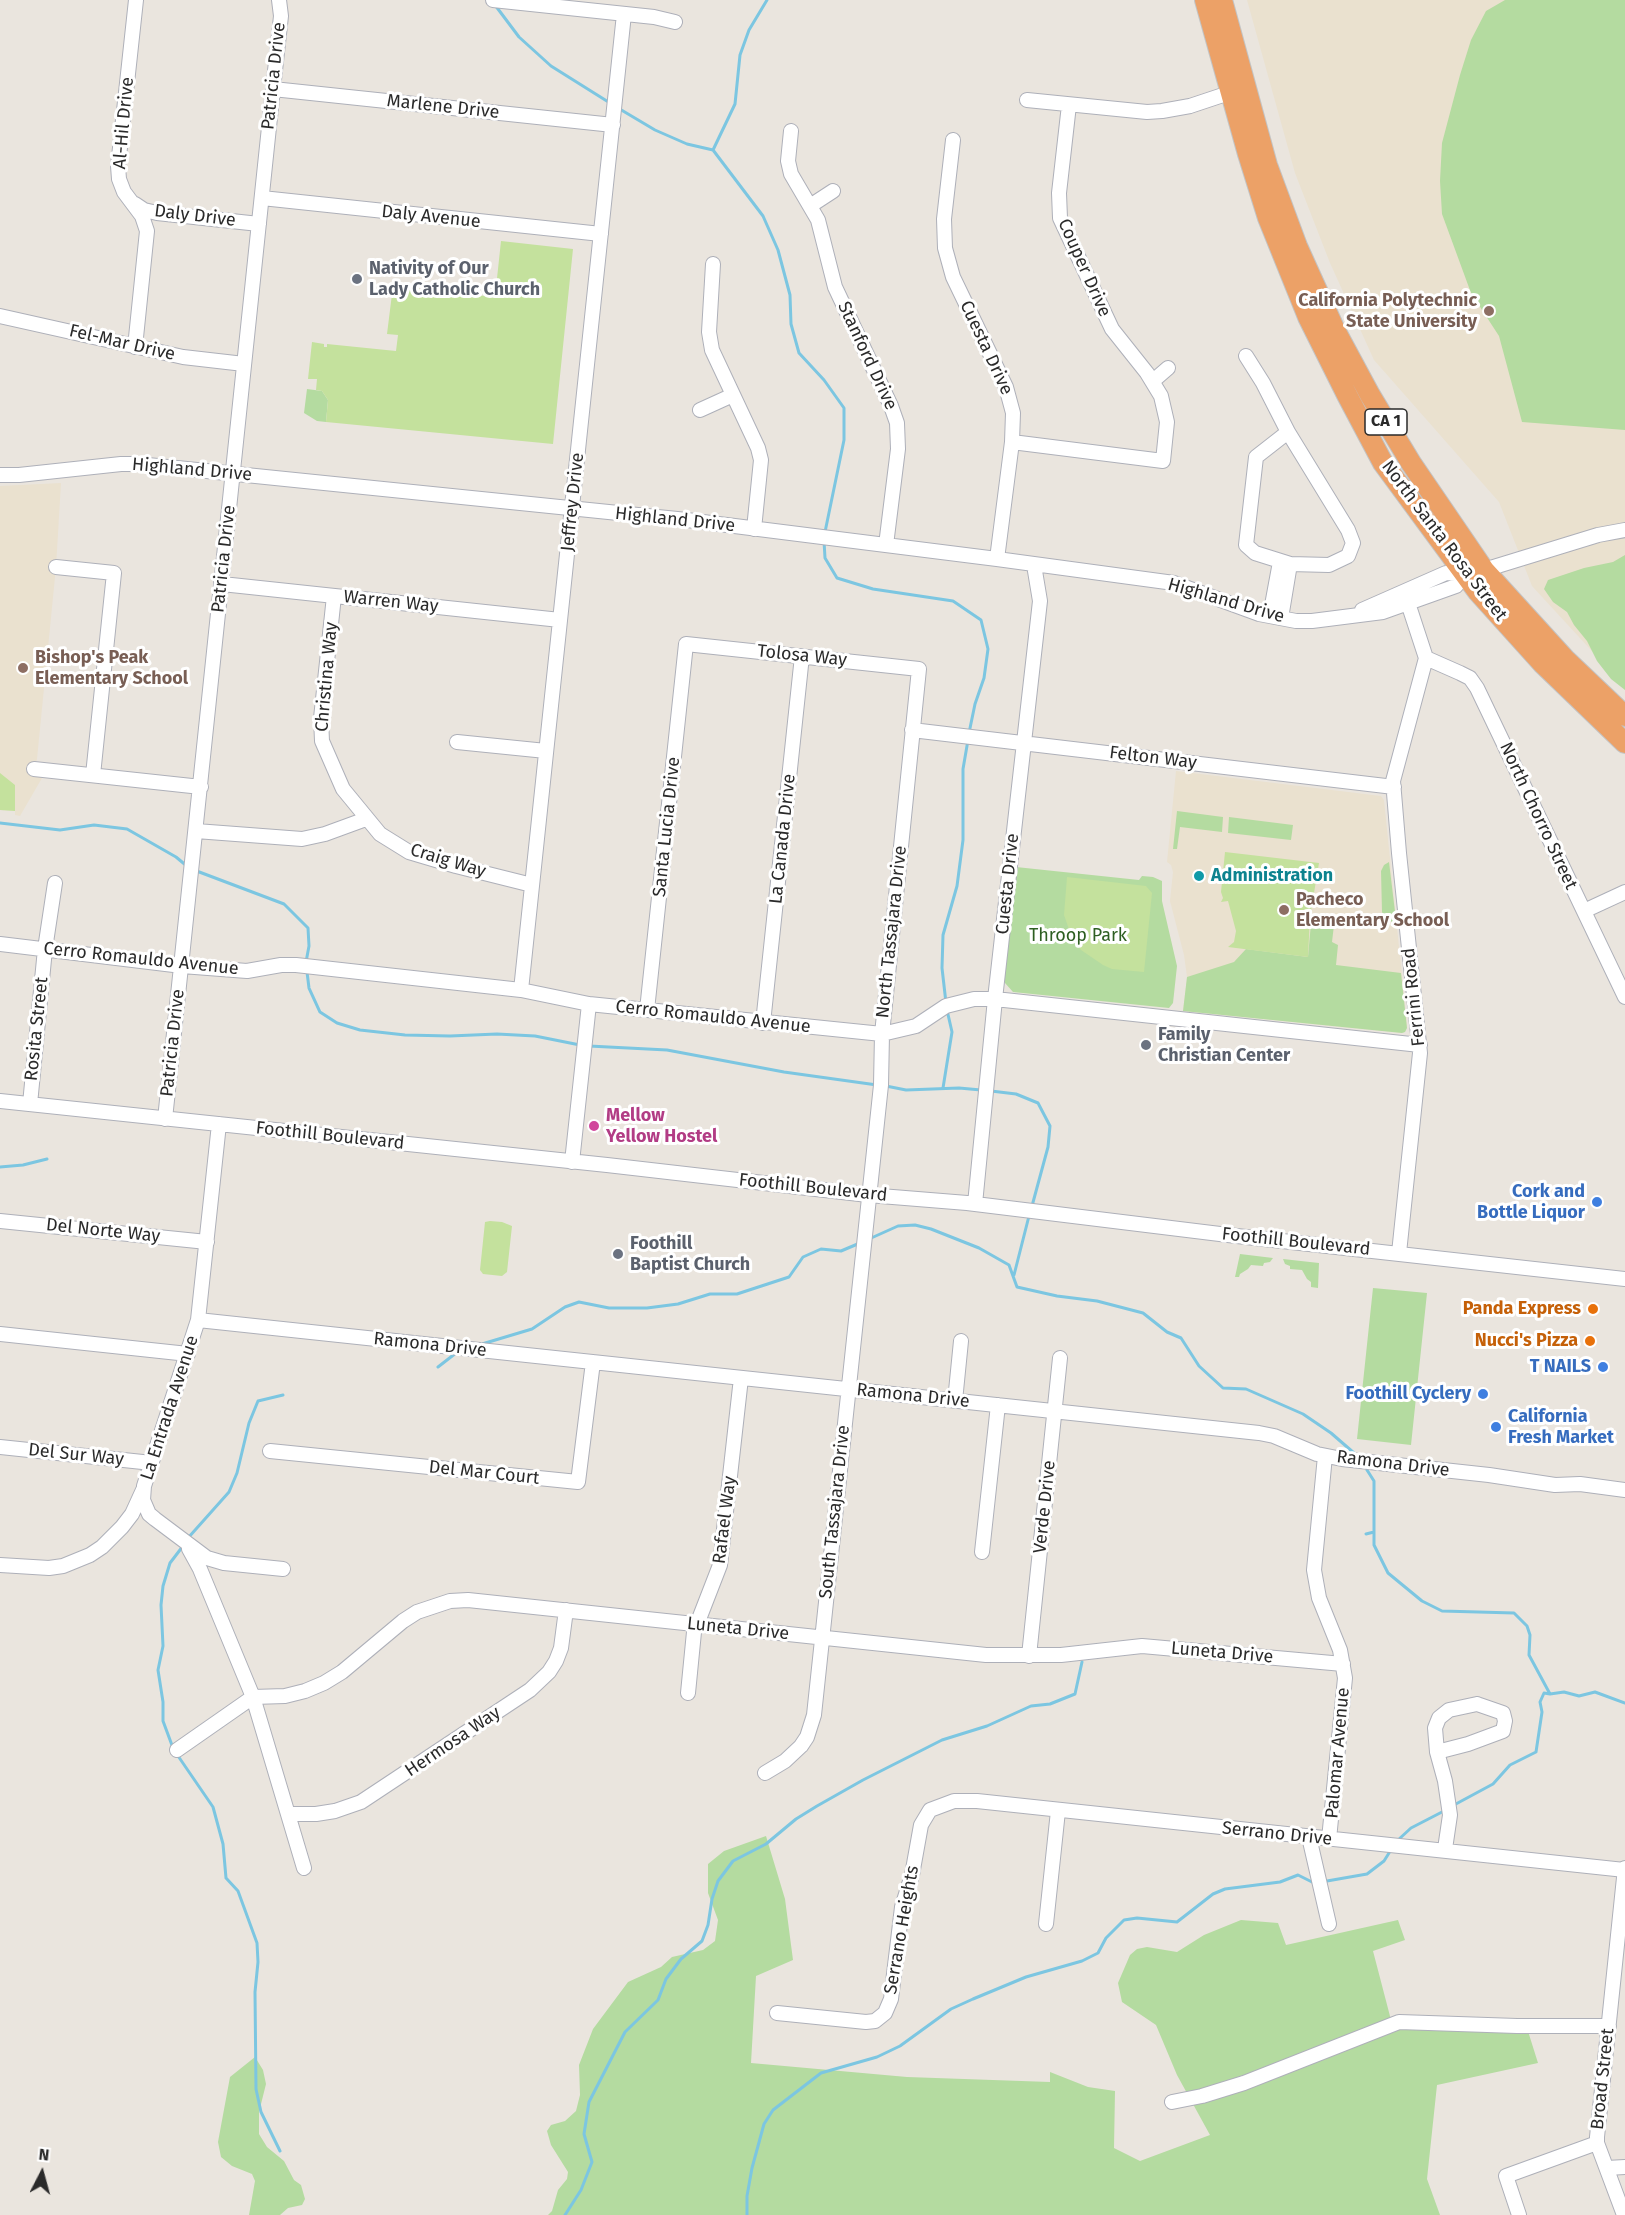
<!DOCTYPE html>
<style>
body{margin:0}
#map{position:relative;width:1625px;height:2215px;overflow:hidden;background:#eae5de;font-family:"Fira Sans",sans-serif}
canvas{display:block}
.north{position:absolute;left:12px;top:2143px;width:60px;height:60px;-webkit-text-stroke:4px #fff;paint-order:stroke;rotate:6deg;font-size:16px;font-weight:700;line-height:24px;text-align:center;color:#2a2a2a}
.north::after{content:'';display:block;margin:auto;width:21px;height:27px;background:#2a2a2a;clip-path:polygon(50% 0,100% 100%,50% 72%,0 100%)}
</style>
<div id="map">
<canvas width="1625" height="2215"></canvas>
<div class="north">N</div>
</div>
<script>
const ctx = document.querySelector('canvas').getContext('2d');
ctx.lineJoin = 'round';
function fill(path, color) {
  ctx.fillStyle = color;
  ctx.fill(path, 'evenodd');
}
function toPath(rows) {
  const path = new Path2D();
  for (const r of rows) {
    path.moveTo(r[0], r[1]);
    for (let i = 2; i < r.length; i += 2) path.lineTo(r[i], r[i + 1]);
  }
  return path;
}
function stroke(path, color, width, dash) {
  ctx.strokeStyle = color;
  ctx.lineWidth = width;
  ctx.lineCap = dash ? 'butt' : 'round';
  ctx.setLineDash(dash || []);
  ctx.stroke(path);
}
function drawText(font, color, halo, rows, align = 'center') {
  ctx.font = font + ' "Fira Sans",sans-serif';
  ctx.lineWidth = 6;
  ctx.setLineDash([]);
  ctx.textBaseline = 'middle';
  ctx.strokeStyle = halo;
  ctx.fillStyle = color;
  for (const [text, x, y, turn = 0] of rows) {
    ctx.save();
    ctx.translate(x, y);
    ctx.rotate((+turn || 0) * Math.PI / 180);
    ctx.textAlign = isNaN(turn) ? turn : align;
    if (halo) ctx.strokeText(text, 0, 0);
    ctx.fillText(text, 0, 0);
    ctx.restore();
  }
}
fill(toPath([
 [1247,0,1625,0,1625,687,1532,586,1499,502,1374,360,1330,263,1295,173],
 [61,483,56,567,37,759,34,769,42,778,20,816,15,815,15,811,0,810,0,486],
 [1176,771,1381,796,1384,800,1407,1025,1405,1032,1402,1033,1183,1011,1187,977,1184,955,1170,901,1173,872,1171,865,1167,862]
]), '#eae1cf');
fill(toPath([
 [1505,0,1625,0,1625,430,1522,422,1499,336,1471,293,1442,214,1440,181,1442,143,1460,75,1471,40,1486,11],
 [307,389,322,391,328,400,326,422,317,421,304,413],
 [1625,555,1625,690,1611,679,1597,661,1587,641,1574,625,1567,612,1553,602,1544,589,1548,580,1584,568,1613,562],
 [1177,811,1223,817,1222,832,1180,827,1177,849,1173,849],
 [1229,817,1293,825,1291,840,1228,833],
 [1389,862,1396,920,1393,922,1386,920,1382,912,1381,871,1384,865],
 [1016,867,1139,880,1142,876,1153,877,1162,881,1162,901,1177,966,1173,1003,1169,1008,1013,992,1005,983,1004,977],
 [1311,923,1334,925,1332,942,1338,945,1336,965,1401,973,1407,1028,1405,1032,1402,1033,1183,1011,1187,977,1234,962,1246,949,1308,957],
 [1240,1254,1273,1258,1270,1262,1264,1263,1263,1266,1251,1265,1248,1269,1240,1274,1239,1277,1235,1277],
 [1283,1259,1319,1263,1318,1288,1311,1287,1311,1282,1307,1279,1302,1270,1290,1269,1290,1266,1285,1264],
 [1373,1288,1427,1293,1411,1445,1357,1439],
 [766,1836,785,1899,793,1960,756,1976,751,2063,907,2077,1050,2082,1050,2072,1088,2087,1115,2091,1114,2148,1140,2161,1210,2135,1177,2075,1156,2025,1122,2002,1118,1983,1130,1955,1137,1949,1147,1947,1177,1952,1204,1935,1241,1920,1278,1923,1286,1945,1398,1920,1405,1940,1373,1951,1391,2020,1527,2028,1538,2063,1437,2085,1427,2179,1440,2215,548,2215,552,2211,558,2190,567,2179,568,2172,551,2145,547,2131,551,2125,565,2121,576,2111,580,2095,579,2065,593,2029,628,1982,661,1967,672,1957,703,1950,715,1941,718,1920,708,1893,708,1864,724,1851],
 [255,2057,263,2070,266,2084,259,2112,259,2134,267,2147,284,2161,294,2180,301,2185,305,2199,302,2205,288,2208,280,2215,249,2215,255,2181,252,2174,232,2166,221,2157,218,2142,230,2077]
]), '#b4dba0');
fill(toPath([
 [501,241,573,249,553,444,326,422,328,400,322,391,316,390,317,379,308,379,312,342,324,344,324,347,327,347,327,344,396,351,398,335,387,334,393,286,495,297],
 [0,773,15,785,15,811,0,810],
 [1225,852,1319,863,1310,917,1308,957,1228,947,1234,942,1236,931,1228,901,1221,902,1223,898,1221,892],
 [1067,877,1146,886,1152,893,1144,972,1112,969,1103,965,1081,950,1072,938,1064,915],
 [490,1221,502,1222,512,1226,507,1272,502,1276,483,1274,480,1270,485,1222]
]), '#c4e19d');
stroke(toPath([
 [495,5,519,37,551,66,610,103],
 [618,108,655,130,687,144,713,150,763,216,778,250,790,295,791,324,799,353,824,380,844,408,844,440,825,532],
 [713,150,735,104,740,55,749,30,767,0],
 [824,541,825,558,837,578,873,589,953,601,981,620,988,649,984,678,975,704,969,733],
 [0,823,60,830,94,825,127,829,176,857,188,867],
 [194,870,284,904,308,928,309,946,306,962],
 [307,972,309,988,320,1012,337,1023,360,1030,405,1035,450,1036,497,1034,535,1036,580,1045],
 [946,1003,942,968,943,935,957,886,963,840,963,769,968,740],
 [589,1046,667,1050,784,1072,877,1085],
 [886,1086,906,1090,959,1088,981,1090],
 [943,1088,952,1032,947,1010],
 [991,1091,1016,1094,1038,1103,1050,1126,1048,1147,1032,1206],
 [0,1167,23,1165,47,1159],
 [869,1239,898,1226,915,1225,931,1229,979,1248,1009,1265,1017,1287,1057,1296,1097,1301,1143,1313,1167,1332,1181,1338,1199,1366,1223,1388,1246,1389,1303,1414,1331,1433,1354,1453],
 [1014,1275,1029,1216],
 [482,1344,532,1329,565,1307,579,1302,609,1308,647,1308,678,1304,710,1294,737,1294,789,1277,803,1257,821,1249,841,1251,860,1243],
 [438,1367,456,1353],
 [1367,1470,1374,1481,1374,1545,1388,1573,1422,1601,1442,1611,1514,1613,1527,1626,1530,1635,1529,1655,1550,1694],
 [1366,1534,1374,1532],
 [188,1538,229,1492,237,1473,249,1423,258,1401,283,1395],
 [173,1748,163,1721,163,1702,158,1670,163,1646,161,1605,163,1586,170,1563,183,1546],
 [176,1753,213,1807,223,1844,226,1878,238,1891,257,1943,258,1962,255,1992,256,2089,261,2112,280,2151],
 [1454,1805,1493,1784,1510,1765,1536,1752,1542,1712,1540,1702,1544,1693,1550,1694,1564,1692,1579,1696,1595,1692,1625,1703],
 [1398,1840,1411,1828,1442,1812],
 [1327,1881,1367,1874,1384,1861,1389,1853],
 [565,2215,581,2190,592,2162,584,2134,589,2102,625,2032,658,2000,666,1979,681,1959,702,1941,708,1925,712,1899,718,1881,733,1861,766,1844,796,1819,817,1806,863,1780,942,1740,987,1726,1031,1706,1050,1704,1075,1694,1082,1662],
 [747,2215,747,2196,752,2168,764,2124,773,2110,821,2073,877,2057,900,2046,951,2009,973,1999,1026,1977,1082,1961,1098,1953,1106,1938,1124,1920,1137,1918,1177,1922,1213,1894,1225,1889,1280,1882,1298,1875,1314,1883]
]), '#7cc6e1', 3);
const minor = toPath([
 [493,0,654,17,675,22],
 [273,89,613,125],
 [1027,100,1147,112,1162,111,1190,106,1238,90],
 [791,131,788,161,791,174,818,220,835,287,891,406,897,423,898,449,886,545],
 [953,140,944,219,945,248,953,277,1006,387,1013,413,1012,442,997,559],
 [262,198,601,234],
 [135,204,144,210,157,213,259,224],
 [810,206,833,191],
 [713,264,709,332,712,350,758,448,761,460,754,529],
 [0,316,183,357,244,364],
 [135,347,147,231,142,216,124,192,119,179,118,166,136,0],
 [1246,356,1263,383,1288,432],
 [1153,381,1168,368],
 [700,410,733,395],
 [1288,432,1348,530,1353,543,1348,556,1329,565,1290,564,1255,553,1246,545,1256,457,1288,432],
 [1012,442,1163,461,1167,422,1161,396,1147,373,1112,329,1060,218,1059,193,1069,105],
 [0,475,19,475,121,464,138,464,687,520,997,559,1174,583,1259,614,1296,621,1312,621,1383,612,1456,586,1465,574],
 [56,567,114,573,93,775],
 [222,584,560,620],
 [334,596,321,718,322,741,343,789,380,834,409,852,456,866,532,885],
 [1362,610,1446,573,1465,574,1484,570,1598,535,1625,530],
 [1270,616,1280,562],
 [1281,618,1290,564],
 [1426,658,1460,673,1470,678,1477,688,1625,997],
 [912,730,1394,787],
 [457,742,546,751],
 [34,769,201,787],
 [196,831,302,839,325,834,366,819],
 [1584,911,1625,892],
 [0,944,182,966,247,971,281,965,296,965,521,990,589,1004,882,1034,916,1026,946,1006,974,999,995,999,1420,1045],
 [521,990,624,14],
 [647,1010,686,644,919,669,882,1034,881,1085,814,1715,807,1737,801,1746,785,1761,765,1773],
 [763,1023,802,656],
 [0,1101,607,1165,868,1195,967,1203,1228,1235,1625,1279],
 [30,1104,45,949,55,883],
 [165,1119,273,89,281,16,279,0],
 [219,1124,198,1320,144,1486,143,1500,149,1514,155,1519,207,1558,224,1563,283,1569],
 [572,1162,589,1004],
 [975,1204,995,999,1040,601,1034,565],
 [0,1221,207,1242],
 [1399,1253,1420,1053,1399,853,1393,781,1426,658,1408,603],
 [198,1320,1259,1433,1274,1436,1317,1454,1342,1459,1489,1475,1555,1485,1580,1484,1625,1490],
 [0,1334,188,1354],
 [955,1401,961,1341],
 [0,1447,152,1463],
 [270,1451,578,1482,593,1362],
 [1325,1456,1314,1570,1319,1598,1340,1650,1345,1678,1329,1839],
 [189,1549,200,1569,253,1697,304,1868],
 [982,1552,998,1405],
 [0,1565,49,1568,63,1566,90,1555,102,1547,122,1527,132,1514,143,1490],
 [1029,1656,1060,1358],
 [688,1693,694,1632,720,1565,741,1378],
 [1477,1704,1503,1713,1505,1721,1503,1731,1468,1744,1437,1752,1435,1728,1439,1718,1449,1710,1477,1704],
 [177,1750,253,1697,285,1696,305,1691,324,1683,342,1672,403,1621,417,1612,450,1601,468,1600,986,1655,1061,1655,1142,1646,1343,1664],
 [1437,1752,1445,1781,1450,1815,1445,1849],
 [288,1814,316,1814,335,1811,361,1802,530,1690,549,1672,556,1661,561,1648,566,1610],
 [1309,1837,1329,1924],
 [1046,1924,1058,1811],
 [777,2013,866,2022,875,2021,885,2013,891,1999,902,1907,912,1875,921,1825,930,1810,954,1801,977,1801,1625,1870],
 [1172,2102,1202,2096,1244,2083,1399,2022,1517,2026,1609,2026],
 [1607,2168,1625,2167],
 [1519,2215,1506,2176,1597,2143],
 [1624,2215,1597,2143,1597,2137,1625,1868]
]);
const highway = toPath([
 [1205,0,1248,154,1268,218,1308,317,1347,395,1383,463,1478,592,1542,663,1625,743],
 [1222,0,1267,165,1297,246,1335,330,1370,395,1411,463,1484,570,1565,659,1625,716]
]);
stroke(minor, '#aeb0b9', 16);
stroke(highway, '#c3c3c3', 22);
stroke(minor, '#fff', 14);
stroke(highway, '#eca167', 20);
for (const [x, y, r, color] of [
 [357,279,6,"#6b7280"],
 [1489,311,6,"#8d6e63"],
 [23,668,6,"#8d6e63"],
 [1199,876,6,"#0f9aa8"],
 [1284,910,6,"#8d6e63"],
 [1146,1045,6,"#6b7280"],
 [594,1126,6,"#d1479c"],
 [1597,1202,6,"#3f7fe0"],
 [618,1254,6,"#6b7280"],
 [1593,1309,6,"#e8710a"],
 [1590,1341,6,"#e8710a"],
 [1603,1367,6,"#3f7fe0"],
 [1483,1394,6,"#3f7fe0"],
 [1496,1427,6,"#3f7fe0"]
]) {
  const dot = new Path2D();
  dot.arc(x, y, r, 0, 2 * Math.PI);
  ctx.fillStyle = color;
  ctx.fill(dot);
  stroke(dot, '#fff', 2);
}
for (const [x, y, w] of [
 [1386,422,42]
]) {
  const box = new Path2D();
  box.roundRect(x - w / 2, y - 13, w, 26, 4.5);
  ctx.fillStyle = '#fff';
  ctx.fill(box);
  stroke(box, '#2a2a2a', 1.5);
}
drawText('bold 16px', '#2a2a2a', null, [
 ["CA 1",1386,422]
]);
drawText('18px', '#2a2a2a', '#fff', [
 ["Patricia Drive",274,76,-84],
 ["Marlene Drive",443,107,6],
 ["Al-Hil Drive",124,123,-85],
 ["Daly Drive",195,216,7],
 ["Daly Avenue",431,217,6],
 ["Couper Drive",1084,268,66],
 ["Fel-Mar Drive",122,343,13],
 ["Cuesta Drive",986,348,65],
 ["Stanford Drive",867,356,65],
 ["Highland Drive",192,470,5],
 ["Jeffrey Drive",573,502,-84],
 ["Highland Drive",675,520,6],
 ["North Santa Rosa Street",1444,541,53],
 ["Patricia Drive",224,559,-84],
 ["Highland Drive",1226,601,16],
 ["Warren Way",391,602,6],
 ["Tolosa Way",802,656,6],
 ["Christina Way",327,677,-85],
 ["Felton Way",1153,758,7],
 ["North Chorro Street",1538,816,65],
 ["Santa Lucia Drive",667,827,-84],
 ["La Canada Drive",783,839,-84],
 ["Craig Way",448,861,17],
 ["Cuesta Drive",1008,884,-84],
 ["North Tassajara Drive",892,932,-84],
 ["Cerro Romauldo Avenue",141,959,6],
 ["Ferrini Road",1414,997,-96],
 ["Cerro Romauldo Avenue",713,1017,6],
 ["Rosita Street",37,1029,-84],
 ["Patricia Drive",173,1043,-84],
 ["Foothill Boulevard",330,1136,6],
 ["Foothill Boulevard",813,1188,6],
 ["Del Norte Way",103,1231,6],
 ["Foothill Boulevard",1296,1242,6],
 ["Ramona Drive",430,1345,6],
 ["Ramona Drive",913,1396,6],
 ["La Entrada Avenue",170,1408,-72],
 ["Del Sur Way",76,1455,6],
 ["Ramona Drive",1393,1464,7],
 ["Del Mar Court",484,1473,6],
 ["Verde Drive",1045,1507,-84],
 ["South Tassajara Drive",835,1512,-84],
 ["Rafael Way",725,1520,-83],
 ["Luneta Drive",738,1629,6],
 ["Luneta Drive",1222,1653,5],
 ["Hermosa Way",453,1742,-34],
 ["Palomar Avenue",1338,1753,-85],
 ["Serrano Drive",1277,1834,6],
 ["Serrano Heights",902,1930,-80],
 ["Broad Street",1603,2079,-84]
]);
drawText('bold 18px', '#5b616d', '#fff', [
 ["Nativity of Our",369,269],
 ["Lady Catholic Church",369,290],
 ["Family",1158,1035],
 ["Christian Center",1158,1056],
 ["Foothill",630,1244],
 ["Baptist Church",630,1265]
], 'left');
drawText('bold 18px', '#785e54', '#fff', [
 ["California Polytechnic",1477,301,"right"],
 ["State University",1477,322,"right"],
 ["Bishop's Peak",35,658],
 ["Elementary School",35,679],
 ["Pacheco",1296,900],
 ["Elementary School",1296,921]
], 'left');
drawText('bold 18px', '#0d838f', '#fff', [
 ["Administration",1211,876]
], 'left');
drawText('18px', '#2e5f22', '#fff', [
 ["Throop Park",1078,936]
]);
drawText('bold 18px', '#b23c85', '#fff', [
 ["Mellow",606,1116],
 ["Yellow Hostel",606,1137]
], 'left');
drawText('bold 18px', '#366cbe', '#fff', [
 ["Cork and",1585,1192],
 ["Bottle Liquor",1585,1213],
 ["T NAILS",1591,1367],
 ["Foothill Cyclery",1471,1394],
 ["California",1508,1417,"left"],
 ["Fresh Market",1508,1438,"left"]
], 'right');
drawText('bold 18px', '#c56008', '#fff', [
 ["Panda Express",1581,1309],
 ["Nucci's Pizza",1578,1341]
], 'right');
</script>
